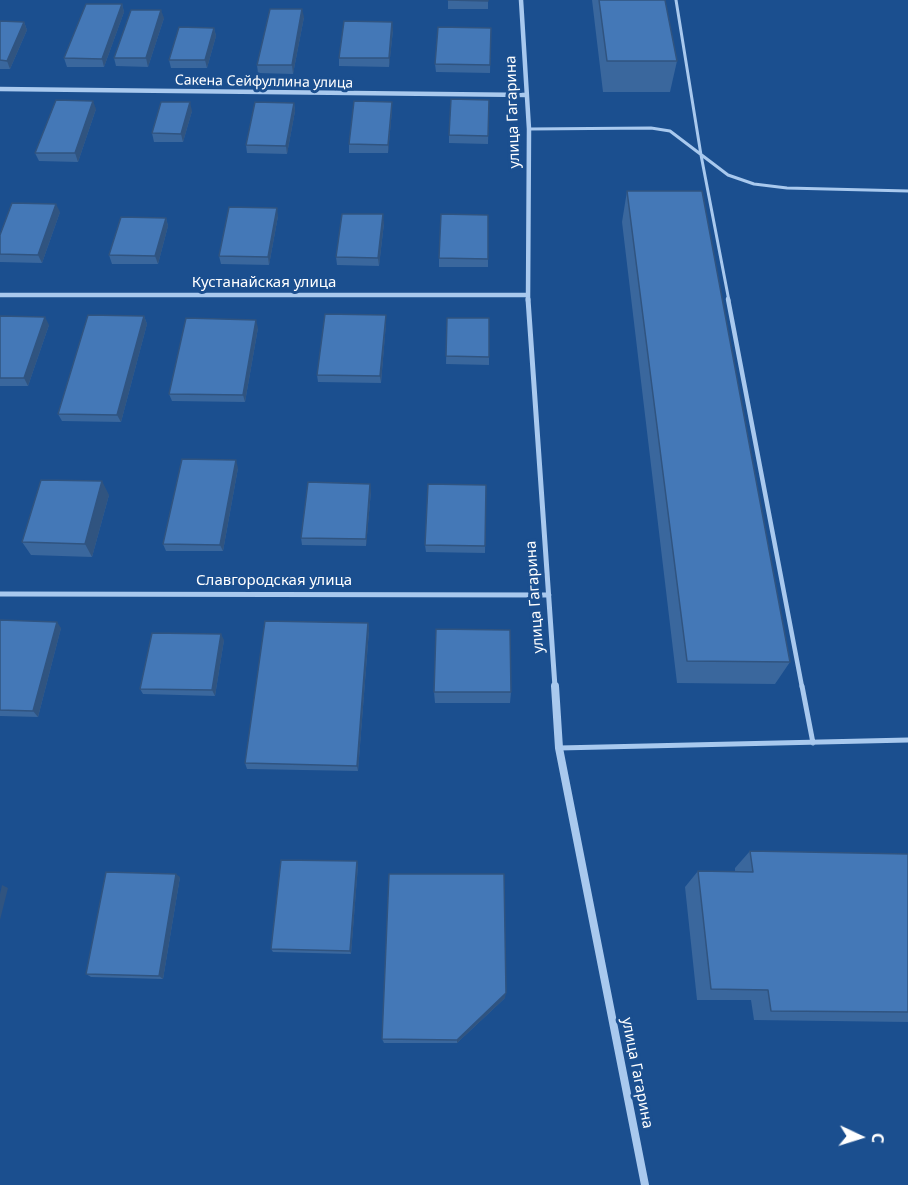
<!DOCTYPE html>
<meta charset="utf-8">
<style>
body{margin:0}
#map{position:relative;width:908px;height:1185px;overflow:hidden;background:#1b4f8f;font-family:"Noto Sans",sans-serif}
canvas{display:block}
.north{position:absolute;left:830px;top:1107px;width:60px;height:60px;-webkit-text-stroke:4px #1b4f8f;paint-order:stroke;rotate:94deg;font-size:16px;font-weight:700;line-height:24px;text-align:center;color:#fff}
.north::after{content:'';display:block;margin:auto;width:21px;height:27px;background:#fff;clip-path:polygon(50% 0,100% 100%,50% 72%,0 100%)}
</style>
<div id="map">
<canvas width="908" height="1185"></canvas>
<div class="north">С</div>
</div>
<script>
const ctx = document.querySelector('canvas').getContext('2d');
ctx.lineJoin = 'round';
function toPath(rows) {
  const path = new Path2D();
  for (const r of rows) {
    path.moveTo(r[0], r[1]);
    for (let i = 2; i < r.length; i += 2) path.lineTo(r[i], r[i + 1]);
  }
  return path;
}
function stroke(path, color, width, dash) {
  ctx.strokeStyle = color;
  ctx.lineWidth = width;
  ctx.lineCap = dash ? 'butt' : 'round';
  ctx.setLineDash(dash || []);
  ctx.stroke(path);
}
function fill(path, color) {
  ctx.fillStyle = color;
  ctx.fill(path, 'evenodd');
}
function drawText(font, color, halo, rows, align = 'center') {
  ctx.font = font + ' "Noto Sans",sans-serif';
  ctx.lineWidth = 6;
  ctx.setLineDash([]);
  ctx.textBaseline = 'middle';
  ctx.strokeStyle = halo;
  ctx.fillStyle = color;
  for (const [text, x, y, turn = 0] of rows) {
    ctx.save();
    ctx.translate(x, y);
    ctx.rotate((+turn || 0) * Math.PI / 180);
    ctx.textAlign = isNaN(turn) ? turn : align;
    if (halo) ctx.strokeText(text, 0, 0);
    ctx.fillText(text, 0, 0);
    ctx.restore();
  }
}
stroke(toPath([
 [676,0,701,155,729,301],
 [529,129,651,128,670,131,728,175,754,184,787,188,908,191]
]), '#a9c9ee', 3);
stroke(toPath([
 [728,299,802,687]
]), '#a9c9ee', 4.5);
stroke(toPath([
 [802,686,813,743],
 [559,748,908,740]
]), '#a9c9ee', 5);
stroke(toPath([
 [521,0,529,129,528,301],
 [0,89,527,95],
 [0,295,528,295]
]), '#a9c9ee', 4.5);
stroke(toPath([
 [528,299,555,687],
 [0,594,549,595]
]), '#a9c9ee', 5);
stroke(toPath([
 [555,686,559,748,645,1185]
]), '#a9c9ee', 8);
fill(toPath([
 [448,0,488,0,488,9,448,9],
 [592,0,665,0,677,61,670,92,603,92],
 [122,4,124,12,104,67,67,67,64,58],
 [304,17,293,74,258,73,257,65],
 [164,18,148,67,116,66,114,58],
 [0,21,24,22,27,30,10,69,0,69],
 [214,28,216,36,207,68,171,68,169,60],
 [491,28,490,73,436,72,435,64],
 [393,30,389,67,339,66,339,58],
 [489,100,488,144,449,143,449,135],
 [392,102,392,110,388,153,349,153,349,144],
 [294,103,295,111,287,154,247,153,246,145],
 [96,109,78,162,39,161,35,153],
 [192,111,183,142,154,142,152,133],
 [627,191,790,662,775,684,677,683,622,222],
 [60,212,42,263,0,262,0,235],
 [278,216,269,265,221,264,219,256],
 [166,218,168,226,158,264,112,264,109,255],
 [384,223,379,266,337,265,336,257],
 [439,258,488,259,488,267,439,267],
 [0,316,49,325,28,386,0,386],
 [144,316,147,324,121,422,62,421,58,414],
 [447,318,489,357,489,365,446,364],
 [386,323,381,383,318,382,317,375],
 [258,328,245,402,172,401,169,394],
 [238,468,223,551,166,551,163,544],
 [486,485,485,553,426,552,425,545],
 [371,491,366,546,302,545,301,538],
 [109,495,92,557,31,555,22,542],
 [0,620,61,628,38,717,0,716],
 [368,623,369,630,358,771,247,769,245,763],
 [224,640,215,696,143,694,140,689],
 [434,692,511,692,510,703,435,703],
 [750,851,908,854,908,1022,754,1020,751,1000,697,1000,685,887,698,871,735,872,735,868],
 [358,865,351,954,273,952,271,949],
 [180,877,163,979,91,977,86,974],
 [505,998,457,1043,384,1043,382,1039]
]), '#3a679d');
fill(toPath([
 [122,4,124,12,104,67,102,59],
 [302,9,304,17,293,74,292,65],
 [161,10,164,18,148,67,146,58],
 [24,22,27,30,10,69,7,61],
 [392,22,393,30,389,67,389,58],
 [214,28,216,36,207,68,205,60],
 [93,101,96,109,78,162,75,153],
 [190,102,192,111,183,142,181,134],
 [392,102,392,110,388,153,388,145],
 [294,103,295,111,287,154,286,146],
 [56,204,60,212,42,263,38,255],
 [277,208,278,216,269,265,268,257],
 [383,214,384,223,379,266,378,258],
 [166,218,168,226,158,264,155,256],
 [386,315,386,323,381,383,380,376],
 [144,316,147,324,121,422,117,415],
 [45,317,49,325,28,386,24,378],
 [256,320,258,328,245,402,243,395],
 [236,460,238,468,223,551,220,545],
 [102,481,109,495,92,557,85,544],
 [370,484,371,491,366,546,366,539],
 [57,622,61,628,38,717,33,711],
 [368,623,369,630,358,771,357,766],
 [221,634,224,640,215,696,212,690],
 [357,861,358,865,351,954,350,951],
 [176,874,180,877,163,979,159,976],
 [2,885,8,888,0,920,0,894],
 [506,993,505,998,457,1043,457,1040]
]), '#305480');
const building = toPath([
 [448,0,488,0,488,1,448,0],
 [599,0,665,0,677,61,607,61,599,0],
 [86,4,122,4,102,59,64,58,86,4],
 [270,9,302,9,292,65,257,65,270,9],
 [131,10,161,10,146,58,114,58,131,10],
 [0,21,24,22,7,61,0,60,0,21],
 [344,21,392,22,389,58,339,58,344,21],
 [179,27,214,28,205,60,169,60,179,27],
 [438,27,491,28,490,65,435,64,438,27],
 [451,99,489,100,488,136,449,135,451,99],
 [56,100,93,101,75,153,35,153,56,100],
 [354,101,392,102,388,145,349,144,354,101],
 [161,102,190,102,181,134,152,133,161,102],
 [255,102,294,103,286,146,246,145,255,102],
 [627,191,702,191,790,662,687,661,627,191],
 [12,203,56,204,38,255,0,254,0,235,12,203],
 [229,207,277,208,268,257,219,256,229,207],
 [342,214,383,214,378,258,336,257,342,214],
 [441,214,488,215,488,259,439,258,441,214],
 [121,217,166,218,155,256,109,255,121,217],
 [325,314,386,315,380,376,317,375,325,314],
 [88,315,144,316,117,415,58,414,88,315],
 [0,316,45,317,24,378,0,378,0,316],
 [186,318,256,320,243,395,169,394,186,318],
 [447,318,489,318,489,357,446,356,447,318],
 [182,459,236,460,220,545,163,544,182,459],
 [41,480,102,481,85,544,22,542,41,480],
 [308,482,370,484,366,539,301,538,308,482],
 [428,484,486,485,485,546,425,545,428,484],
 [0,620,57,622,33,711,0,710,0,620],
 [265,621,368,623,357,766,245,763,265,621],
 [436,629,510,630,511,692,434,692,436,629],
 [152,633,221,634,212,690,140,689,152,633],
 [750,851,908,854,908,1012,771,1011,768,990,711,989,698,871,753,872,750,851],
 [281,860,357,861,350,951,271,949,281,860],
 [106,872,176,874,159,976,86,974,106,872],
 [389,874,504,874,506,993,457,1040,382,1039,389,874]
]);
fill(building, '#4478b7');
stroke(building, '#305480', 1.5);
drawText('14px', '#fff', '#1b4f8f', [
 ["Сакена Сейфуллина улица",264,82,1]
]);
drawText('15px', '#fff', '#1b4f8f', [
 ["улица Гагарина",513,112,-92],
 ["Кустанайская улица",264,283],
 ["Славгородская улица",274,581],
 ["улица Гагарина",535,597,-94],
 ["улица Гагарина",637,1073,79]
]);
</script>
